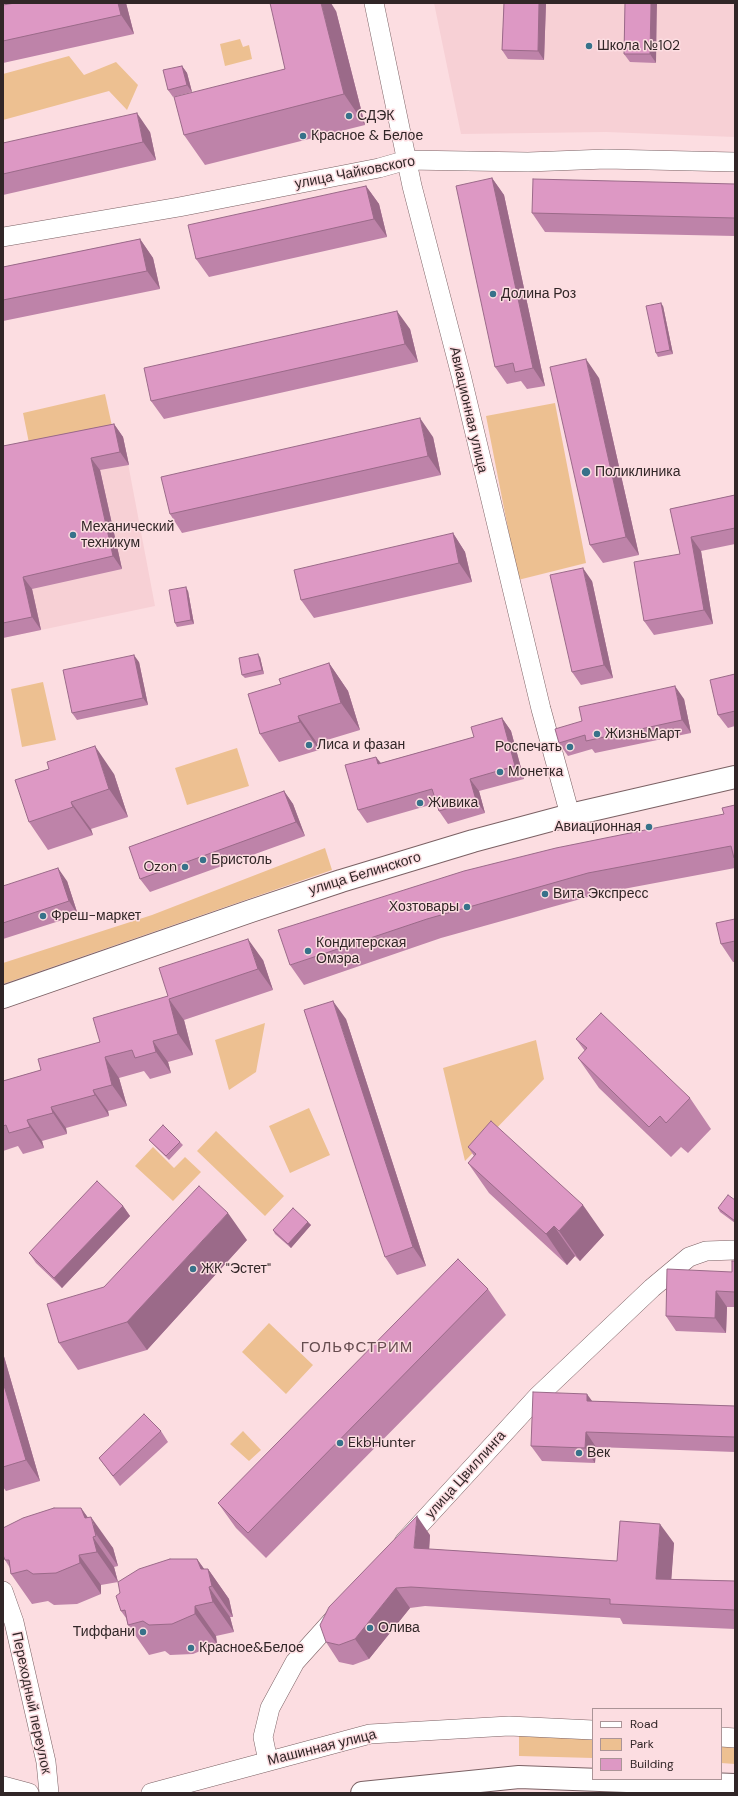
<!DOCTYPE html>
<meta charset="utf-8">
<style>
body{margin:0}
#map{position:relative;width:738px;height:1796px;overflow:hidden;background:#fcdde1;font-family:"DM Sans",sans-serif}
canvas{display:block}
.frame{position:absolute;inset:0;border:4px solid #312627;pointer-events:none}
.legend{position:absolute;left:592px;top:1708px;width:130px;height:72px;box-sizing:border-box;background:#fcdde1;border:1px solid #ab9497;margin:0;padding:5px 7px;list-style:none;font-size:12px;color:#312627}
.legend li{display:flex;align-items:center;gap:8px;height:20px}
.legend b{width:20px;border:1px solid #ab9497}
</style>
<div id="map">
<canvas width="738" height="1796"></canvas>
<div class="frame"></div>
<ul class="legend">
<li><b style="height:5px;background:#fff"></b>Road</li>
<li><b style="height:11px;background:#edc091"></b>Park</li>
<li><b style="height:11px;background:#dd98c4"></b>Building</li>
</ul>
</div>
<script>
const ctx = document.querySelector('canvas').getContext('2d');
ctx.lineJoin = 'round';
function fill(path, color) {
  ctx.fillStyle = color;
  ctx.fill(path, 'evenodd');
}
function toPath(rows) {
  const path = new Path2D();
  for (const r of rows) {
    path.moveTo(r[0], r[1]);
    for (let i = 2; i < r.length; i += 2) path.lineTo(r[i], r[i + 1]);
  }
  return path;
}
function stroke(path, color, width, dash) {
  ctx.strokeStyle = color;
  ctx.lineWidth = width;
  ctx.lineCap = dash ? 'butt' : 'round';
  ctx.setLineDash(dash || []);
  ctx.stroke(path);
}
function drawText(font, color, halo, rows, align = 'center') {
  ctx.font = font + ' "DM Sans",sans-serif';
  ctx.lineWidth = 3;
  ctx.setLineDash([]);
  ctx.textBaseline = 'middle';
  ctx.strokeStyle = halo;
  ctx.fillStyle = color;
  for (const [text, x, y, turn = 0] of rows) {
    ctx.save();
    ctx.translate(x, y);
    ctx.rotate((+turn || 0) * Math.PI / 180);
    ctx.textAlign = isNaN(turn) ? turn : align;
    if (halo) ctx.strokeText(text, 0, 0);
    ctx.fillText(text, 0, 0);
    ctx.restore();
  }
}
fill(toPath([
 [434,3,735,3,735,137,606,132,461,134],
 [123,437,155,606,3,638,3,461]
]), '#f7d0d5');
fill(toPath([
 [240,39,243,47,249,45,252,59,225,66,220,44],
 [69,56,84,75,116,62,138,85,127,110,109,91,3,120,3,74],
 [105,394,114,435,31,453,23,413],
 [555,403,586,563,518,580,486,416],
 [43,682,56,740,22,747,11,689],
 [237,748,249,786,187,805,175,768],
 [325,848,332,870,3,984,3,963,152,915],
 [265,1023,256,1072,229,1090,215,1040],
 [536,1040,544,1079,465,1161,443,1068],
 [309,1108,330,1155,290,1173,269,1126],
 [216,1131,284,1196,265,1216,197,1151],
 [153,1147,174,1168,185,1157,201,1172,173,1201,135,1166],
 [269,1323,313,1365,286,1394,242,1352],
 [243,1431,261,1450,249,1461,230,1444],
 [519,1735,593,1738,593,1758,519,1756],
 [721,1742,735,1743,735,1764,721,1763]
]), '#edc091');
const minor = toPath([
 [374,3,412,186,461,375,541,709,570,815],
 [3,237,179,207,379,168,407,160,528,162,606,159,735,162],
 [404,1542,538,1396,652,1288,689,1257,706,1251,735,1250],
 [3,1591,14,1622,46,1762,49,1793],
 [721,1737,735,1738],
 [268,1761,263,1737,270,1708,295,1662,340,1612],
 [3,1786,29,1793],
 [151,1793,370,1734,509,1726,593,1730]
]);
const major = toPath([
 [3,997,251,911,341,881,473,841,570,815,735,777],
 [362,1793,519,1777,735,1785]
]);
stroke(minor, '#7b6164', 20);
stroke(major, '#7b6164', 24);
stroke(minor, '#fff', 19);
stroke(major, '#fff', 22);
fill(toPath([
 [126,3,134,34,3,63,3,5],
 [504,3,546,3,544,60,508,59,502,50],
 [625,3,656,63,630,62,624,54],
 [336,11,365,125,205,165,184,135,285,69],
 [182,66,187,73,192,92,173,97,168,90],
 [150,132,156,160,3,195,3,143],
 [492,178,504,195,545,386,527,389,521,381,507,384,495,367],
 [735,184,735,236,545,232,532,213],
 [366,186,379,204,387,237,209,277,196,259],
 [140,239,153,258,160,289,3,321,3,267],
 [663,306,673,354,658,357,656,353],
 [410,329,418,362,164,419,151,401],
 [599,378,639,555,603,563,590,545],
 [114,424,123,437,129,465,100,470,122,569,32,589,41,630,3,638,3,446],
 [433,437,441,475,182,533,170,514],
 [735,495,735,544,701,551,713,624,654,635,644,621,680,554,670,509],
 [453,533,465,552,472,582,314,618,301,600],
 [592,581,613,678,581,685,572,672],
 [188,591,194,624,177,627,175,623],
 [260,657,264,674,245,678,242,675],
 [139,662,148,705,77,720,72,713],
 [329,663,348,691,360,730,317,743,319,750,279,762,260,734,281,684],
 [735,674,735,726,728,728,718,715],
 [684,699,691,733,595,753,592,749,568,756,559,743],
 [502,718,511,731,524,779,479,791,485,813,448,824,439,811,437,803,367,823,358,810,376,757,381,763,474,737],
 [114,774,128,817,91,829,93,835,48,850,29,822],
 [284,791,293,804,305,836,150,892,140,879],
 [735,805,735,868,602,893,441,938,304,985,290,965,724,814],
 [67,881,78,915,3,939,3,886],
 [735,919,735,962,733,962,721,944],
 [263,960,273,990,184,1020,193,1055,168,1062,171,1073,150,1079,144,1071,119,1078,127,1106,108,1111,109,1116,66,1128,67,1134,42,1141,44,1148,23,1154,18,1146,3,1151,3,1081,41,1070,100,1042,168,996],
 [346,1019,426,1266,397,1275,385,1257],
 [576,1039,690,1098,711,1129,688,1153,681,1147,671,1157,599,1088,578,1058,585,1051],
 [149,1140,180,1142,183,1145,169,1160],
 [468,1147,604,1235,580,1261,575,1256,567,1265,489,1193,468,1163,474,1156],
 [735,1200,735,1223,720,1212,718,1208],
 [123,1206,130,1216,62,1288,36,1263,29,1253],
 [308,1222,311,1225,291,1248,275,1234,273,1230],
 [247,1240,147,1350,78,1370,59,1343,104,1287],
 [735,1261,735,1307,727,1307,726,1333,676,1331,666,1316,732,1272],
 [488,1289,506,1315,266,1558,236,1528,218,1503],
 [3,1353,40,1481,6,1491,3,1487],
 [592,1401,735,1406,735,1452,596,1447,595,1463,542,1461,531,1446],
 [161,1431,168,1442,120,1486,99,1458],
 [81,1508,88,1518,113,1548,118,1566,114,1567,118,1582,101,1585,101,1594,77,1604,54,1605,48,1601,32,1604,11,1574,10,1568,5,1560],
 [430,1535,429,1549,617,1561,674,1543,671,1579,735,1581,735,1629,623,1624,620,1618,425,1606,410,1608,369,1659,353,1665,339,1662,326,1642],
 [197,1559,204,1569,208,1569,229,1599,233,1617,230,1617,234,1632,216,1636,217,1644,193,1654,170,1655,165,1651,149,1655,128,1625,126,1618,121,1611,120,1593]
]), '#be83a9');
fill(toPath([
 [118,3,126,3,134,34,121,15],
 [321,3,331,3,336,11,365,125,344,94],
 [539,3,546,3,544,60,538,51],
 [651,3,657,3,656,63,650,54],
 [182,66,187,73,192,92,187,85],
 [137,113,150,132,156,160,143,142],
 [492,178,504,195,545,386,533,368],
 [366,186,379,204,387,237,374,219],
 [140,239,153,258,160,289,147,271],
 [661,303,663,306,673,354,670,350],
 [397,311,410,329,418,362,405,344],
 [586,359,599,378,639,555,626,537],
 [420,418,433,437,441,475,428,456],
 [114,424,123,437,129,465,120,452],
 [91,458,100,470,122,569,113,556],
 [453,533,465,552,472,582,459,563],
 [691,537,701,551,713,624,704,610],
 [583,568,592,581,613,678,604,665],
 [23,577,32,589,41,630,32,617],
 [186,587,188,591,194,624,191,620],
 [258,654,260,657,264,674,262,670],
 [134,655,139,662,148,705,143,698],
 [329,663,348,691,360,730,341,703],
 [675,686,684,699,691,733,682,720],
 [298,716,317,743,319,750,300,722],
 [502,718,511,731,524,779,515,766],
 [95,746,114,774,128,817,109,789],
 [376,757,385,770,378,764],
 [470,779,479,791,485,813,476,800],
 [284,791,293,804,305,836,296,822],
 [71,802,91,829,93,835,73,807],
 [58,868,67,881,78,915,69,901],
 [248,939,263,960,273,990,258,969],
 [169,999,184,1020,193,1055,178,1034],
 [333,1001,346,1019,426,1266,413,1247],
 [153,1041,168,1062,171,1073,156,1052],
 [105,1057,119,1078,127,1106,112,1085],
 [93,1090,108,1111,109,1116,95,1095],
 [51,1107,66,1128,67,1134,53,1113],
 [27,1120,42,1141,44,1148,30,1127],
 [583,1205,604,1235,580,1261,559,1231],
 [123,1206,130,1216,62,1288,54,1278],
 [228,1213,247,1240,147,1350,127,1322],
 [308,1222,311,1225,291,1248,288,1244],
 [554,1226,575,1256,567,1265,546,1234],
 [716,1291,727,1307,726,1333,715,1318],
 [3,1353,40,1481,26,1460,3,1382],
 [587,1394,598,1409,587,1401],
 [586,1432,596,1447,595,1463,585,1448],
 [81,1508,94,1526,91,1517,113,1548,118,1566,85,1518],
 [417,1516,430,1535,428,1568,414,1548],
 [660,1524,674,1543,670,1598,656,1579],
 [93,1537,114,1567,118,1582,97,1552],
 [79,1555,101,1585,101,1594,80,1563],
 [197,1559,210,1577,208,1569,229,1599,233,1617,212,1586,201,1569],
 [209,1587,230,1617,234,1632,213,1602],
 [396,1588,410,1608,369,1659,355,1639],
 [195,1606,216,1636,217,1644,195,1614]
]), '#9b6a89');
const building = toPath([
 [15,3,118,3,121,15,3,41,3,5,15,3],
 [270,3,321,3,344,94,184,135,174,97,285,69,270,3],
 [504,3,539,3,538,51,502,50,504,3],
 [625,3,651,3,650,54,624,54,625,3],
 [182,66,187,85,168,90,163,70,182,66],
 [137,113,143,142,3,174,3,143,137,113],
 [492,178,533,368,515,372,513,363,495,367,456,186,492,178],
 [533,179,735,184,735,218,532,213,533,179],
 [366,186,374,219,196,259,188,225,366,186],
 [140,239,147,271,3,300,3,267,140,239],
 [661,303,670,350,656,353,646,306,661,303],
 [397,311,405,344,151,401,144,368,397,311],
 [586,359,626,537,590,545,550,367,586,359],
 [420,418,428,456,170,514,161,477,420,418],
 [114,424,120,452,91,458,113,556,23,577,32,617,3,623,3,446,114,424],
 [735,495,735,528,691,537,704,610,644,621,634,562,680,554,670,509,735,495],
 [453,533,459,563,301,600,294,570,453,533],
 [583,568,604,665,572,672,550,575,583,568],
 [186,587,191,620,175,623,169,590,186,587],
 [258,654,262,670,242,675,239,658,258,654],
 [134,655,143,698,72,713,63,670,134,655],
 [329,663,341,703,298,716,300,722,260,734,248,694,281,684,279,679,329,663],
 [735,674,735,711,718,715,710,680,735,674],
 [675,686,682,720,586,741,585,735,559,743,555,729,582,721,579,707,675,686],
 [502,718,515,766,470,779,476,800,439,811,432,789,358,810,345,765,376,757,378,764,474,737,471,727,502,718],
 [95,746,109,789,71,802,73,807,29,822,15,780,49,769,47,762,95,746],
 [284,791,296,822,140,879,129,847,284,791],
 [735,805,735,858,734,858,731,846,588,873,427,919,290,965,278,930,464,871,556,848,724,814,722,808,735,805],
 [58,868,69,901,3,923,3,886,58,868],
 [735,919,735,941,721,944,716,923,735,919],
 [248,939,258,969,169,999,178,1034,153,1041,156,1052,135,1058,132,1050,105,1057,112,1085,93,1090,95,1095,51,1107,53,1113,27,1120,30,1127,9,1133,6,1125,3,1126,3,1081,41,1070,38,1059,100,1042,93,1018,168,996,159,968,248,939],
 [333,1001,413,1247,385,1257,304,1010,333,1001],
 [601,1013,690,1098,666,1123,660,1116,649,1127,578,1058,587,1048,576,1039,601,1013],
 [491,1121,583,1205,559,1231,554,1226,546,1234,468,1163,476,1154,468,1147,491,1121],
 [163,1125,180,1142,166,1156,149,1140,163,1125],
 [97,1181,123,1206,54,1278,29,1253,97,1181],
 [199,1186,228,1213,127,1322,59,1343,47,1304,104,1287,199,1186],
 [728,1195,735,1200,735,1221,718,1208,728,1195],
 [293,1208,308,1222,288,1244,273,1230,293,1208],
 [458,1259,488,1289,248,1533,218,1503,458,1259],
 [732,1261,735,1261,735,1292,716,1291,715,1318,666,1316,667,1269,732,1272,732,1261],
 [3,1382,26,1460,3,1467,3,1382],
 [533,1392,587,1394,587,1401,735,1406,735,1437,586,1432,585,1448,531,1446,533,1392],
 [144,1414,161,1431,113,1476,99,1458,144,1414],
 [54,1508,81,1508,85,1518,91,1517,96,1536,93,1537,97,1552,79,1555,80,1563,56,1573,33,1574,27,1570,11,1574,9,1560,5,1560,3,1555,3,1528,23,1518,54,1508],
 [417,1516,414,1548,617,1561,620,1521,660,1524,656,1579,735,1581,735,1610,610,1604,610,1599,411,1587,396,1588,355,1639,339,1645,326,1642,320,1625,329,1607,417,1516],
 [170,1559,197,1559,201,1569,208,1569,212,1586,209,1587,213,1602,195,1606,195,1614,172,1624,149,1625,143,1621,128,1625,125,1610,121,1611,116,1596,120,1593,118,1582,139,1569,170,1559]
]);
fill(building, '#dd98c4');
stroke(building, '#9b6a89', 1);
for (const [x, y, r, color] of [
 [589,46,4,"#37728a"],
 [349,116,4,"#37728a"],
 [303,136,4,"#37728a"],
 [493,294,4,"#37728a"],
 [586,472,5,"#37728a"],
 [73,535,4,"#37728a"],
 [597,734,4,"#37728a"],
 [309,745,4,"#37728a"],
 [570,747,4,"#37728a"],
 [500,772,4,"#37728a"],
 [420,803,4,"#37728a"],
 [649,827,4,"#37728a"],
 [203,860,4,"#37728a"],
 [185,867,4,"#37728a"],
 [545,894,4,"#37728a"],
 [467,907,4,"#37728a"],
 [43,916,4,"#37728a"],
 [308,951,4,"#37728a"],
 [193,1269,4,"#37728a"],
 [340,1443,4,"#37728a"],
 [579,1453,4,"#37728a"],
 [370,1628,4,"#37728a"],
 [143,1632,4,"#37728a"],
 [191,1648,4,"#37728a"]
]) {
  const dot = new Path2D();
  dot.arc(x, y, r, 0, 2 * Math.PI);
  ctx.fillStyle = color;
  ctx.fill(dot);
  stroke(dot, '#fcdde1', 1.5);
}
drawText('14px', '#312627', '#fcdde1', [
 ["Школа №102",597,46],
 ["СДЭК",357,116],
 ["Красное & Белое",311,136],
 ["Долина Роз",501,294],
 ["Поликлиника",595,472],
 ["Механический",81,527],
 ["техникум",81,543],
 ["ЖизньМарт",605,734],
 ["Лиса и фазан",317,745],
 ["Роспечать",562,747,"right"],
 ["Монетка",508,772],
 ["Живика",428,803],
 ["Авиационная",641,827,"right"],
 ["Бристоль",211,860],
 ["Ozon",177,867,"right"],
 ["Вита Экспресс",553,894],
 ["Хозтовары",459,907,"right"],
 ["Фреш-маркет",51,916],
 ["Кондитерская",316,943],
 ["Омэра",316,959],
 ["ЖК \"Эстет\"",201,1269],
 ["EkbHunter",348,1443],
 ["Век",587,1453],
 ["Олива",378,1628],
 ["Тиффани",135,1632,"right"],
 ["Красное&Белое",199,1648]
], 'left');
drawText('14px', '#312627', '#fcdde1', [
 ["улица Чайковского",355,173,-11],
 ["Авиационная улица",468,410,77],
 ["улица Белинского",365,874,-17],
 ["улица Цвиллинга",466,1475,-48],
 ["Переходный переулок",31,1703,78],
 ["Машинная улица",322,1748,-14]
]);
ctx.letterSpacing = '1px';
drawText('15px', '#654c4f', '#fcdde1', [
 ["ГОЛЬФСТРИМ",357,1348]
]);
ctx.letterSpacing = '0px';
</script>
